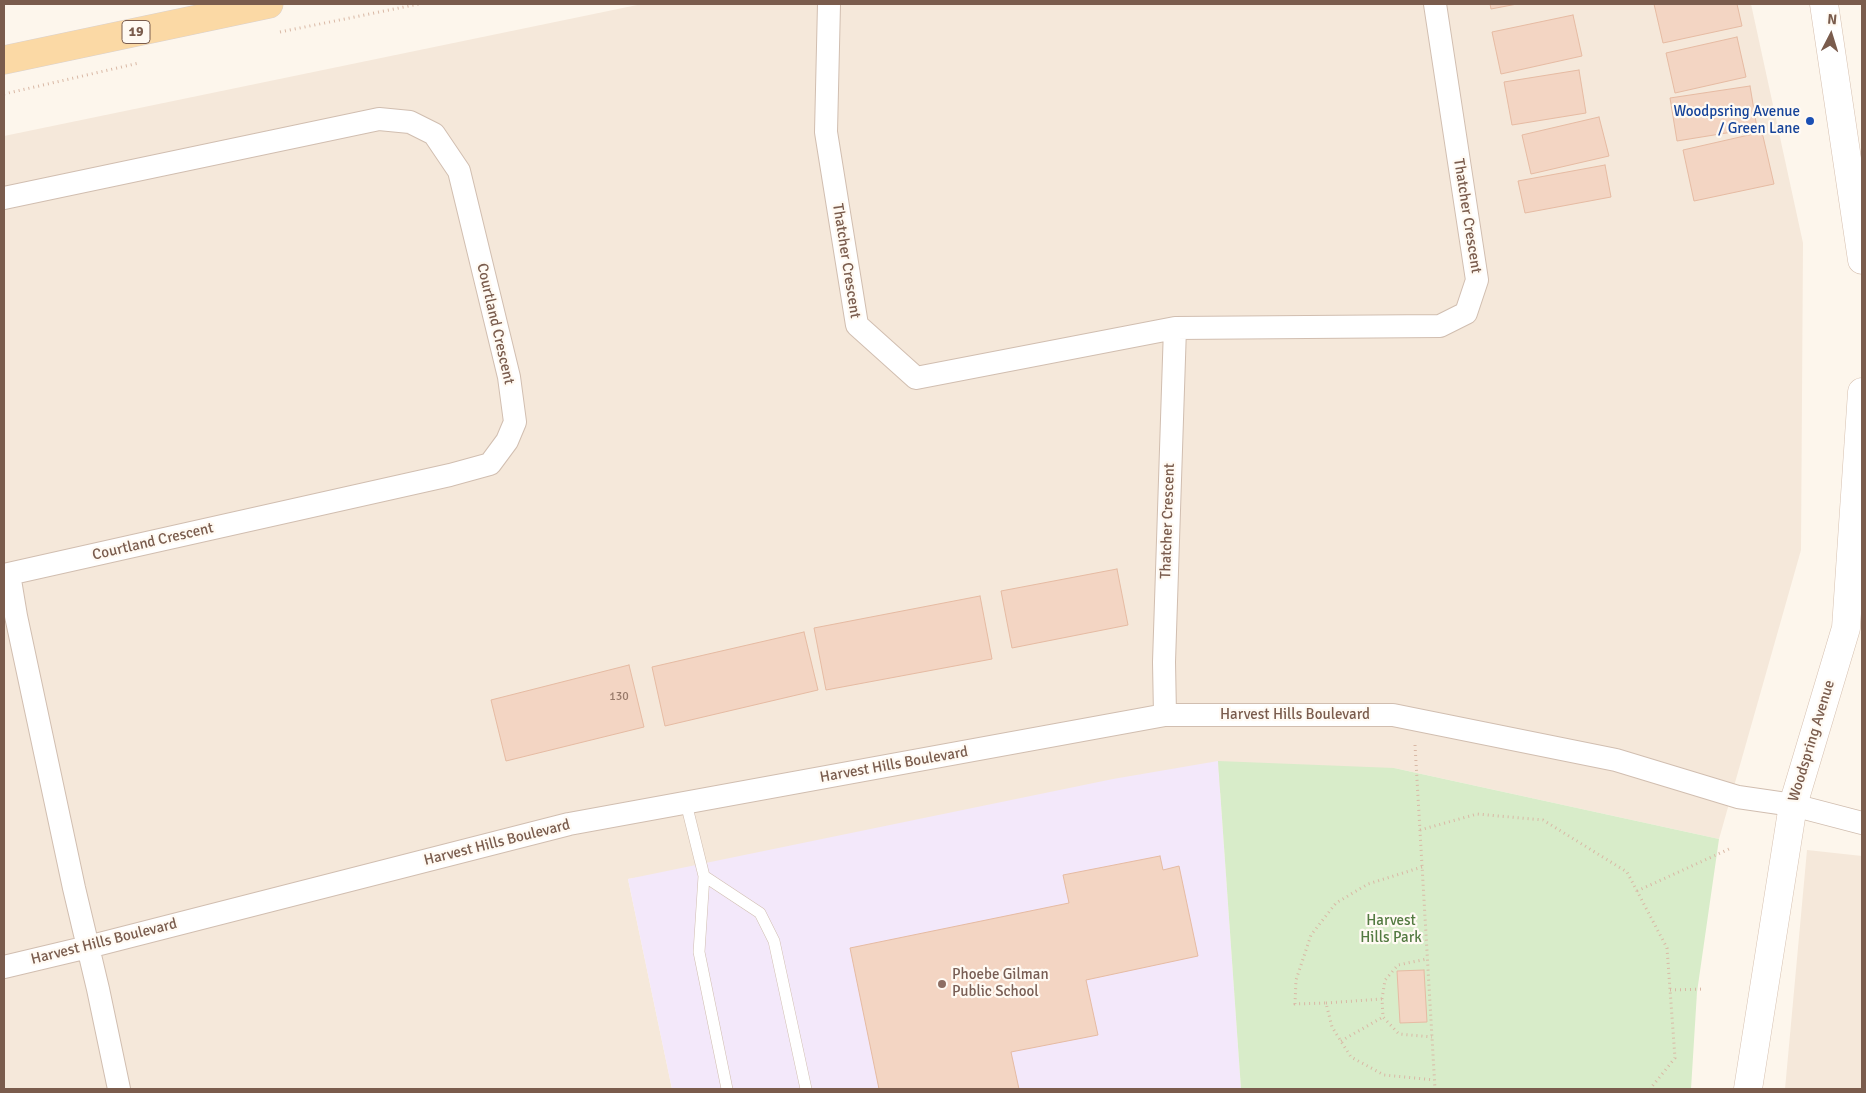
<!DOCTYPE html>
<style>
body{margin:0}
#map{position:relative;width:1866px;height:1093px;overflow:hidden;background:#fdf6ec;font-family:Signika,sans-serif}
canvas{display:block}
.frame{position:absolute;inset:0;border:5px solid #7a5c4d;pointer-events:none}
.north{position:absolute;left:1806px;top:10px;width:50px;height:50px;-webkit-text-stroke:4px #fffaf3;paint-order:stroke;rotate:5deg;font-size:14px;font-weight:700;line-height:20px;text-align:center;color:#7a5c4d}
.north::after{content:'';display:block;margin:auto;width:18px;height:22px;background:#7a5c4d;clip-path:polygon(50% 0,100% 100%,50% 72%,0 100%)}
</style>
<div id="map">
<canvas width="1866" height="1093"></canvas>
<div class="frame"></div>
<div class="north">N</div>
</div>
<script>
const ctx = document.querySelector('canvas').getContext('2d');
ctx.lineJoin = 'round';
function fill(path, color) {
  ctx.fillStyle = color;
  ctx.fill(path, 'evenodd');
}
function toPath(rows) {
  const path = new Path2D();
  for (const r of rows) {
    path.moveTo(r[0], r[1]);
    for (let i = 2; i < r.length; i += 2) path.lineTo(r[i], r[i + 1]);
  }
  return path;
}
function stroke(path, color, width, dash) {
  ctx.strokeStyle = color;
  ctx.lineWidth = width;
  ctx.lineCap = dash ? 'butt' : 'round';
  ctx.setLineDash(dash || []);
  ctx.stroke(path);
}
function drawText(font, color, halo, rows, align = 'center') {
  ctx.font = font + ' Signika,sans-serif';
  ctx.lineWidth = 4.5;
  ctx.setLineDash([]);
  ctx.textBaseline = 'middle';
  ctx.strokeStyle = halo;
  ctx.fillStyle = color;
  for (const [text, x, y, turn = 0] of rows) {
    ctx.save();
    ctx.translate(x, y);
    ctx.rotate((+turn || 0) * Math.PI / 180);
    ctx.textAlign = isNaN(turn) ? turn : align;
    if (halo) ctx.strokeText(text, 0, 0);
    ctx.fillText(text, 0, 0);
    ctx.restore();
  }
}
fill(toPath([
 [642,4,1751,4,1803,243,1801,550,1719,839,1394,768,628,879,672,1089,4,1089,4,136],
 [1807,850,1862,856,1862,1089,1785,1089]
]), '#f5e8da');
fill(toPath([
 [1218,761,1241,1089,672,1089,628,879,1113,779]
]), '#f3e8fa');
fill(toPath([
 [1218,761,1394,768,1719,839,1697,992,1691,1089,1241,1089]
]), '#d8ecc9');
const building = toPath([
 [1490,4,1517,4,1491,9,1490,4],
 [1654,4,1737,4,1742,26,1663,43,1654,4],
 [1573,15,1582,56,1501,74,1492,32,1573,15],
 [1737,37,1746,77,1675,93,1666,53,1737,37],
 [1579,70,1586,113,1512,125,1504,82,1579,70],
 [1750,86,1757,128,1677,141,1670,98,1750,86],
 [1599,117,1609,156,1531,174,1522,135,1599,117],
 [1762,132,1774,184,1694,201,1683,150,1762,132],
 [1605,165,1611,197,1525,213,1518,181,1605,165],
 [1117,569,1128,625,1012,648,1001,591,1117,569],
 [980,596,992,659,826,690,814,628,980,596],
 [804,632,818,690,665,726,652,667,804,632],
 [629,665,644,727,506,761,491,700,629,665],
 [1160,856,1163,870,1179,866,1198,956,1086,980,1098,1035,1011,1052,1019,1089,879,1089,850,948,1069,903,1063,875,1160,856],
 [1424,970,1427,1022,1400,1023,1397,971,1424,970]
]);
fill(building, '#f3d5c3');
stroke(building, '#e6bba3', 1);
const lane = toPath([
 [686,803,704,876,699,952,727,1089],
 [704,876,760,913,774,941,806,1089]
]);
const street = toPath([
 [829,4,826,132,857,325,916,378,1175,328,1440,326,1466,313,1477,280,1435,4],
 [4,198,379,119,410,122,434,134,459,171,509,377,515,422,507,441,490,464,450,475,4,575],
 [9,574,16,616,74,888,98,989,119,1089],
 [1165,715,1164,662,1175,328],
 [4,967,88,947,569,824,1165,715,1393,715,1616,760,1738,797,1793,805,1862,823]
]);
const secondary = toPath([
 [1824,4,1862,260],
 [1748,1089,1793,805,1846,628,1862,392]
]);
const primary = toPath([
 [4,60,269,4]
]);
stroke(lane, '#d1beb0', 12);
stroke(street, '#d1beb0', 24);
stroke(secondary, '#d6c0b0', 29);
stroke(primary, '#dad1cd', 29);
stroke(toPath([
 [280,32,419,4],
 [4,94,139,63],
 [1415,745,1435,1089],
 [1420,830,1477,814,1543,820,1627,872,1667,948,1675,1058,1650,1089],
 [1422,867,1368,884,1336,903,1311,935,1296,980,1295,1004,1326,1003,1332,1027,1351,1057,1384,1075,1434,1080],
 [1637,891,1729,849],
 [1670,990,1705,989],
 [1382,999,1385,980,1398,965,1427,959],
 [1326,1003,1382,999,1383,1017,1399,1034,1432,1037],
 [1341,1041,1383,1017]
]), '#d9b8a5', 3, [1, 4]);
stroke(lane, '#fff', 11);
stroke(street, '#fff', 22);
stroke(secondary, '#fff', 28);
stroke(primary, '#fbd9a5', 28);
for (const [x, y, r, color] of [
 [1810,121,5,"#1a4fb4"],
 [942,984,5,"#8d6e63"]
]) {
  const dot = new Path2D();
  dot.arc(x, y, r, 0, 2 * Math.PI);
  ctx.fillStyle = color;
  ctx.fill(dot);
  stroke(dot, '#fffaf3', 2);
}
drawText('12px', '#987a6a', null, [
 ["130",619,697]
]);
for (const [x, y, w] of [
 [136,32,28]
]) {
  const box = new Path2D();
  box.roundRect(x - w / 2, y - 11.5, w, 23, 4);
  ctx.fillStyle = '#fffaf3';
  ctx.fill(box);
  stroke(box, '#7a5c4d', 1);
}
drawText('bold 14px', '#7a5c4d', null, [
 ["19",136,32]
]);
drawText('15px', '#164399', '#fffaf3', [
 ["Woodpsring Avenue",1800,112],
 ["/ Green Lane",1800,129]
], 'right');
drawText('15px', '#7a5c4d', '#fffaf3', [
 ["Thatcher Crescent",1467,216,81],
 ["Thatcher Crescent",846,261,81],
 ["Courtland Crescent",495,324,77],
 ["Thatcher Crescent",1168,521,-88],
 ["Courtland Crescent",153,542,-13],
 ["Harvest Hills Boulevard",1295,715],
 ["Woodspring Avenue",1812,741,-73],
 ["Harvest Hills Boulevard",894,765,-10],
 ["Harvest Hills Boulevard",497,843,-14],
 ["Harvest Hills Boulevard",104,942,-14]
]);
drawText('15px', '#537a41', '#fffaf3', [
 ["Harvest",1391,921],
 ["Hills Park",1391,938]
]);
drawText('15px', '#785e54', '#fffaf3', [
 ["Phoebe Gilman",952,975],
 ["Public School",952,992]
], 'left');
</script>
